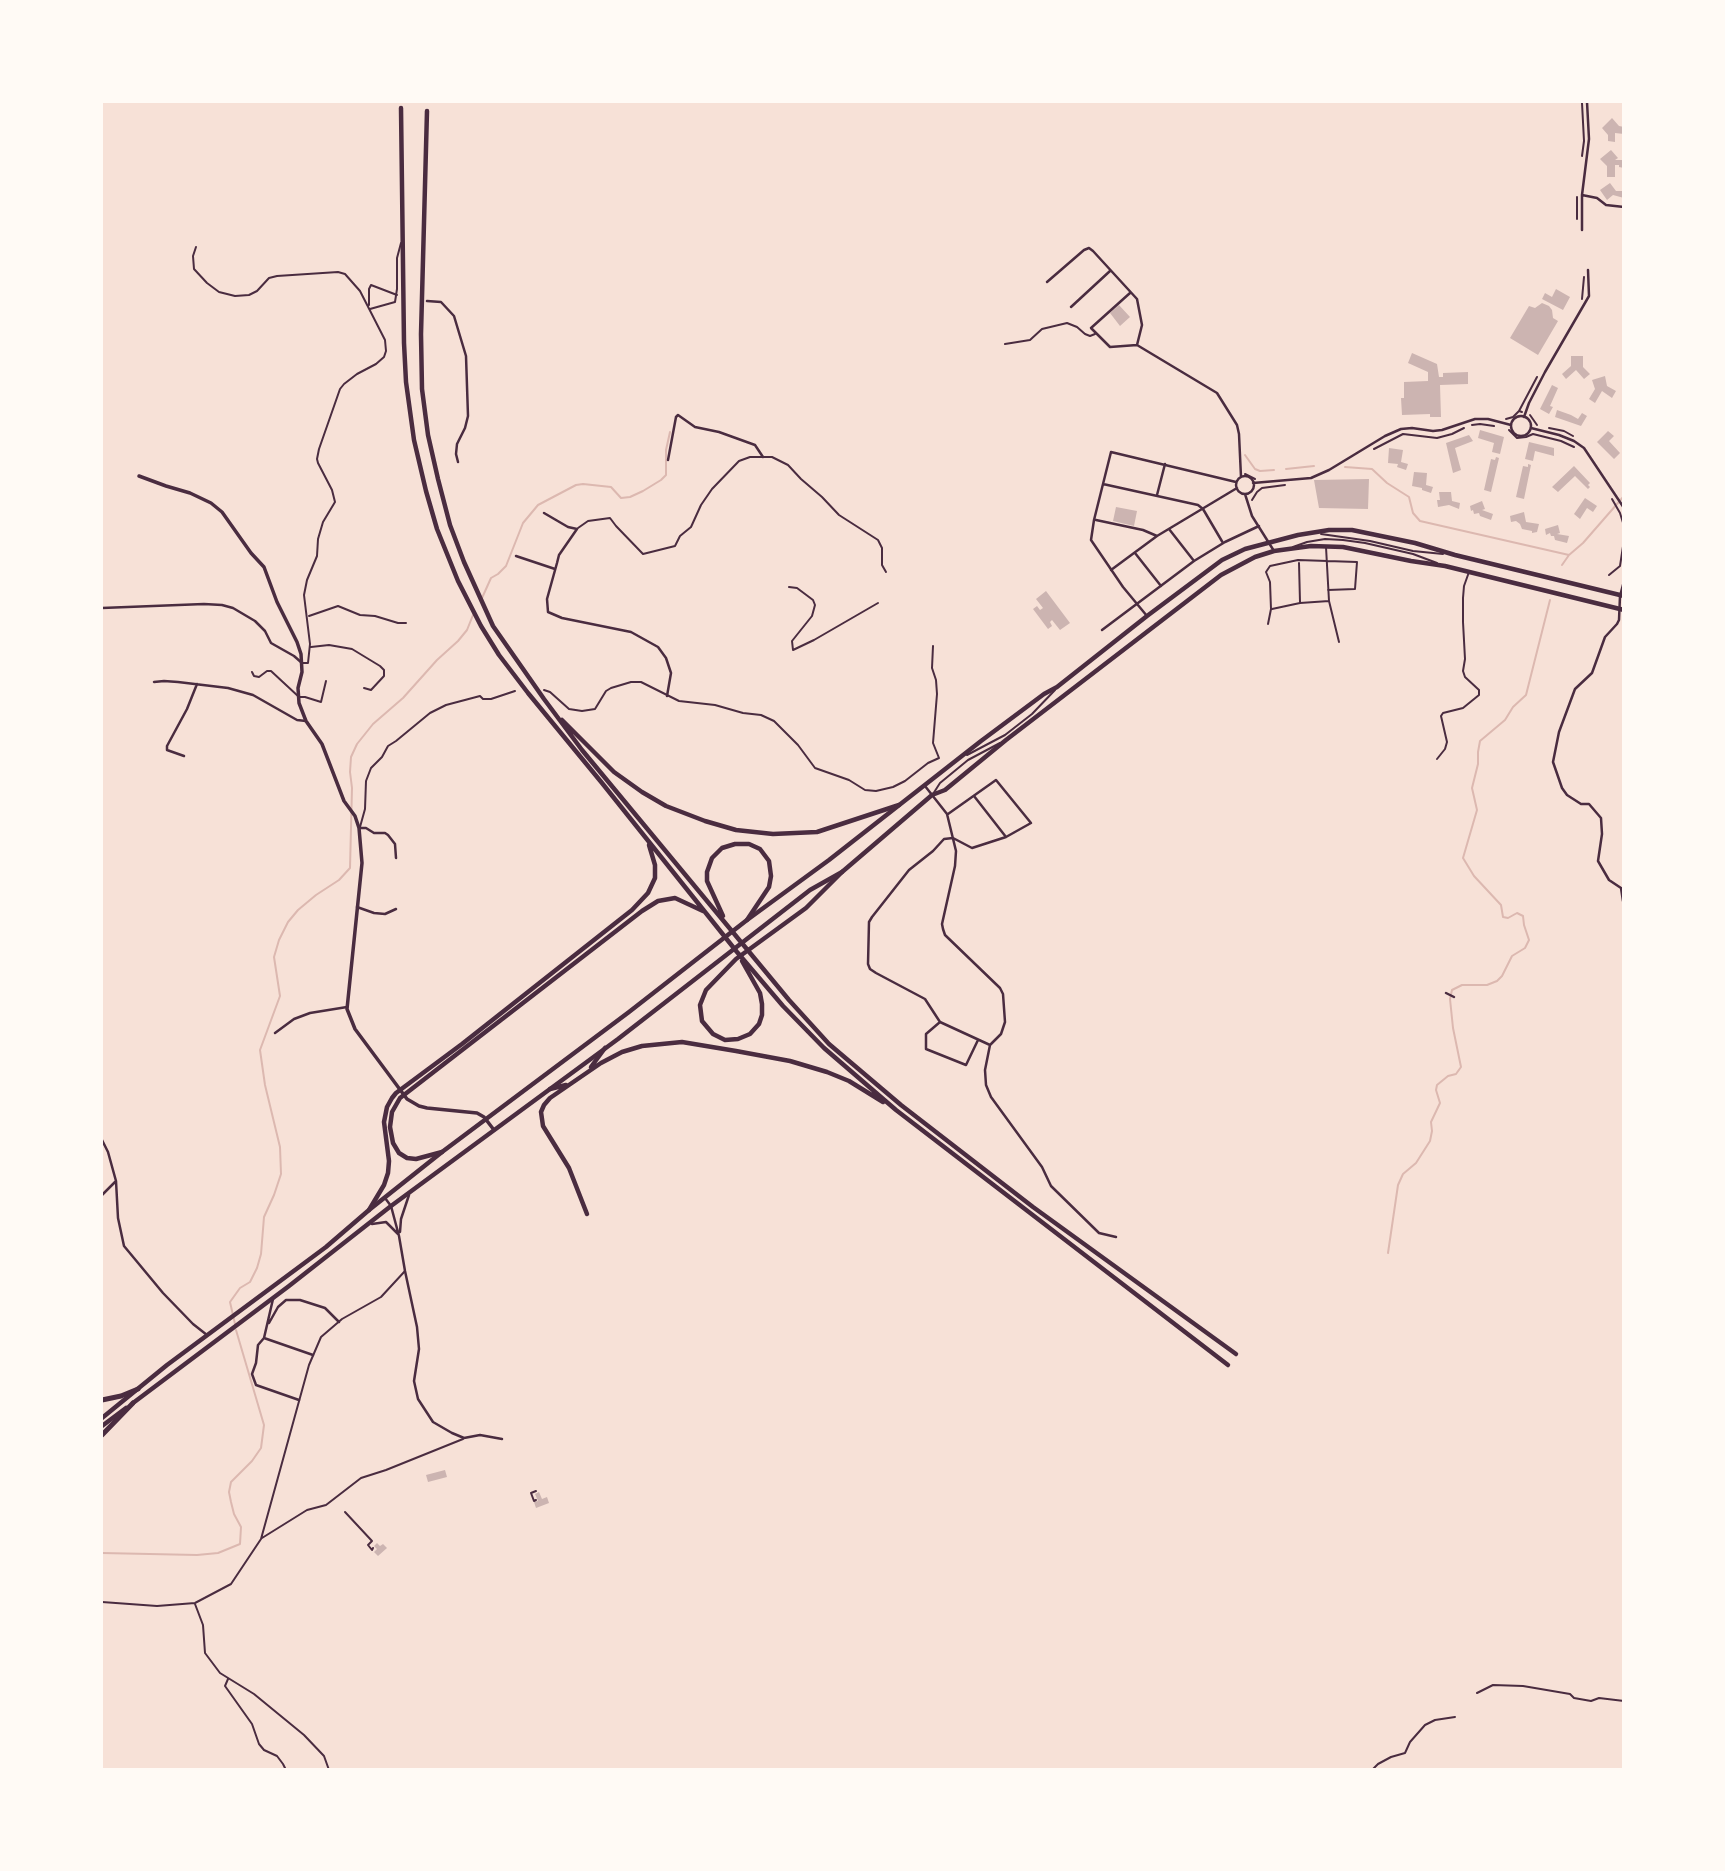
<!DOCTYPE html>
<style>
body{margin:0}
#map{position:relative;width:1725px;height:1871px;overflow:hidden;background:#f7e1d7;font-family:Spectral,serif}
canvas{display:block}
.frame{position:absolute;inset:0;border:103px solid #fffaf5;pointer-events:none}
</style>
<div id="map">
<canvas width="1725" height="1871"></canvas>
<div class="frame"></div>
</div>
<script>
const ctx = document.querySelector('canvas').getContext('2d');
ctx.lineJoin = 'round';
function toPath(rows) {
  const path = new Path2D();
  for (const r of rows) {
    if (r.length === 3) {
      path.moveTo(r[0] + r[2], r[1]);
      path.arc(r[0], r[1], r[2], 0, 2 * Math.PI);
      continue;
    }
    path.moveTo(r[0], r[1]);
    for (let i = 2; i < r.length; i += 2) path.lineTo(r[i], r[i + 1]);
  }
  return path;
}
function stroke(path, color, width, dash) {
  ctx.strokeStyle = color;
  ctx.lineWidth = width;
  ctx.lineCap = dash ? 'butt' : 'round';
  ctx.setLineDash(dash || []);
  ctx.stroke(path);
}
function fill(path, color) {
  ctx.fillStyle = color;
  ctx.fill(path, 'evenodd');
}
stroke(toPath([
 [1245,455,1255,469,1260,471,1274,470],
 [1345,467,1372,469,1387,483,1409,497,1413,513,1420,521,1569,555],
 [1286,469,1314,466],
 [1562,565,1569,555,1583,543,1624,496],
 [482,598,491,578,498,574,506,566,523,523,538,505,576,485,583,484,611,487,621,498,630,497,643,491,661,480,666,475,666,450,670,432],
 [1388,1253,1398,1185,1403,1174,1416,1163,1430,1141,1432,1131,1431,1122,1440,1103,1436,1090,1437,1085,1448,1076,1456,1074,1461,1067,1453,1028,1450,999,1452,990,1462,985,1487,985,1497,981,1502,976,1512,956,1525,948,1529,940,1524,925,1523,916,1517,913,1508,918,1503,917,1501,905,1474,876,1463,858,1477,810,1472,788,1478,764,1478,752,1480,741,1505,720,1513,707,1526,695,1550,600],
 [235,1324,230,1302,240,1288,250,1282,257,1268,261,1254,264,1217,274,1195,281,1174,280,1147,265,1085,260,1050,280,996,274,957,279,940,288,922,298,910,316,895,339,880,350,868,352,788,350,772,351,757,357,744,373,724,403,698,437,660,458,641,467,630,473,615],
 [102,1553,197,1555,218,1553,240,1544,241,1527,234,1514,231,1502,229,1492,231,1482,252,1461,261,1448,264,1425,236,1330]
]), '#dcb8b0', 2);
fill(toPath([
 [1612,118,1619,126,1624,127,1624,134,1615,133,1615,142,1608,141,1608,135,1602,128],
 [1611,150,1618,158,1615,160,1624,160,1624,168,1619,167,1619,165,1615,165,1615,177,1607,177,1607,166,1600,159],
 [1610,183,1616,191,1624,191,1624,198,1613,195,1607,200,1600,190],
 [1556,289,1570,297,1563,310,1542,299,1545,293,1552,297],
 [1542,303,1549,306,1552,310,1553,318,1558,321,1538,355,1510,338,1529,306,1535,308],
 [1119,305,1130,317,1120,326,1110,313],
 [1412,353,1437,364,1439,377,1443,377,1443,373,1468,372,1468,384,1440,385,1441,417,1430,417,1430,414,1402,415,1401,398,1404,398,1404,382,1428,381,1428,372,1408,363],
 [1571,356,1583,356,1583,367,1590,374,1584,379,1576,370,1566,379,1562,374,1571,366],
 [1605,376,1607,386,1616,391,1612,398,1602,391,1595,403,1589,399,1595,389,1592,380],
 [1552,385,1558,388,1550,406,1553,407,1549,414,1540,409],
 [1557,410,1571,415,1578,419,1582,413,1587,416,1581,426,1555,417],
 [1480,430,1504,437,1500,454,1492,452,1494,443,1478,438],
 [1608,431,1614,436,1609,441,1620,453,1614,459,1597,442],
 [1469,435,1473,441,1455,448,1461,470,1453,473,1446,443],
 [1529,442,1554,448,1554,456,1535,451,1533,461,1525,459],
 [1389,448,1403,450,1401,462,1408,464,1406,470,1397,467,1398,464,1388,463],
 [1496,457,1499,458,1491,492,1484,490,1491,459,1495,460],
 [1528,464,1531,465,1524,499,1516,497,1523,466,1528,467],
 [1574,466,1590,483,1588,485,1590,487,1588,489,1575,476,1558,492,1552,487],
 [1414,472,1427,473,1426,485,1433,487,1431,493,1422,490,1422,488,1412,486],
 [1369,479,1368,509,1319,508,1314,480],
 [1439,492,1451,492,1452,501,1460,503,1459,509,1449,505,1438,507,1437,500,1440,500],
 [1585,498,1597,506,1593,512,1587,508,1580,519,1574,514],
 [1482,501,1485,509,1482,510,1493,514,1491,520,1480,516,1479,513,1474,514,1473,510,1471,511,1470,506],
 [1116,507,1137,511,1134,526,1113,521],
 [1524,512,1526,522,1539,524,1537,532,1532,533,1532,531,1522,529,1520,524,1516,521,1511,522,1510,516],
 [1558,525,1560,533,1557,534,1569,536,1567,543,1555,540,1554,536,1551,536,1550,533,1546,535,1545,529],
 [1046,591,1070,623,1060,630,1052,620,1050,622,1052,626,1048,629,1033,609,1037,606,1040,610,1043,608,1036,599],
 [445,1470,447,1477,428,1482,426,1475],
 [539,1492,542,1499,547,1497,549,1503,536,1508,534,1502,538,1501,535,1494],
 [377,1543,380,1546,383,1544,387,1548,378,1556,374,1552,377,1549,374,1546]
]), '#ccb4b1');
stroke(toPath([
 [1582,156,1584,141,1582,103],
 [1577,197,1577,219],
 [1582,299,1584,277],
 [1519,411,1537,377],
 [1530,415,1537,425],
 [1506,419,1513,417,1519,411,1522,412],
 [1472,425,1480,424,1494,426],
 [1549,428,1564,431,1573,436],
 [1509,430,1517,438,1526,437,1533,434,1561,441,1574,447],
 [1374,449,1403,434,1437,438,1452,434,1464,428],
 [1245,474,1255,479],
 [1612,499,1620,513,1624,526],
 [1252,500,1257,492,1262,488,1285,485],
 [1609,575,1620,566,1624,540],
 [536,1491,531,1493,534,1501,536,1500],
 [345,1512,372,1541,368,1545,372,1550,373,1548],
 [1477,1693,1493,1685,1523,1686,1570,1694,1574,1698,1591,1701,1599,1698,1624,1701],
 [1372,1770,1378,1764,1391,1757,1405,1753,1410,1742,1425,1725,1435,1720,1455,1717]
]), '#4a2c40', 2);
stroke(toPath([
 [196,247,193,256,194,269,207,283,219,292,235,296,249,295,257,291,269,278,277,276,338,272,345,274,360,291,385,340,386,351,384,357,376,364,357,374,344,384,340,389,319,449,317,459,318,463,332,490,335,502,323,522,318,539,317,556,307,580,304,595,310,644,308,663,303,663],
 [369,305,369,289,371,285,397,295],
 [370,309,395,302,397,289,397,258,401,243],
 [1005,344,1030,340,1042,329,1067,323,1077,327,1085,334,1090,336,1095,334],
 [578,528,588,521,610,518,616,526,643,554,675,546,680,536,691,527,701,505,712,489,739,461,750,457,772,457,788,465,801,479,822,497,839,515,878,540,882,548,882,565,886,572],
 [1321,534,1370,541,1413,551,1443,554],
 [1293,547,1307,542,1325,539,1343,540,1365,543,1413,554,1437,563],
 [1326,547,1329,601,1339,642],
 [1299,563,1300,602],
 [789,587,797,588,813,600,815,605,812,616,792,641,793,650,814,640,878,603],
 [1272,609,1300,603,1329,601],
 [309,616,338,606,360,615,375,616,398,623,406,623],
 [1268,624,1271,609,1270,582,1266,572,1270,566,1298,560,1357,562,1355,589,1328,590],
 [311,647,329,645,352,649,380,666,384,670,384,676,371,690,364,688],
 [252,672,254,676,259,677,267,671,271,671,299,697,305,697,321,702,326,681],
 [544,690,550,692,569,709,582,711,595,709,606,691,611,688,631,682,641,682,679,701,715,705,743,713,761,715,774,721,798,745,815,768,849,780,865,790,876,791,893,787,905,781,928,763,939,758,933,743,937,694,936,680,932,668,933,646],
 [967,755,1005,735,1032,714,1055,690],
 [1437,759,1445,749,1447,742,1441,716,1443,713,1463,708,1479,695,1479,690,1465,677,1463,671,1465,659,1463,622,1463,598,1464,586,1469,572],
 [933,794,940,783,968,760,1000,743],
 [360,827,365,809,366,781,371,768,382,757,388,746,396,741,430,713,446,705,480,696,483,699,491,699,515,691],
 [262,1538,307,1510,326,1505,361,1478,386,1470,463,1439],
 [102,1602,157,1606,195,1603,231,1584,261,1539,309,1365,321,1337,342,1319,381,1297,405,1271],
 [195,1604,203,1625,205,1653,220,1673,254,1694,304,1735,324,1756,329,1770],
 [228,1679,225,1686,252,1724,259,1744,264,1750,277,1756,283,1764,286,1770]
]), '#4a2c40', 2);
stroke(toPath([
 [1582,195,1597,198,1606,205,1624,207],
 [1582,230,1582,195,1589,139,1587,102],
 [1047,282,1084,250,1089,248,1093,251,1137,299,1142,325,1137,345,1217,393,1237,425,1239,434,1241,477],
 [1130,293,1091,328,1110,347,1137,345],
 [427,301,441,302,454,316,466,356,468,416,465,428,457,444,456,454,458,462],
 [1071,307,1110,271],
 [1521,426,10],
 [1524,417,1529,403,1545,372,1589,296,1588,270],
 [1531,428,1559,435,1574,441,1584,448,1624,508],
 [668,460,676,417,678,415,695,427,719,432,755,445,763,457],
 [1245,485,9],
 [1253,483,1311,478,1329,470,1385,436,1401,429,1412,428,1433,431,1442,430,1475,419,1488,419,1511,425],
 [1103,484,1198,505,1203,509,1223,543],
 [1245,494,1252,516,1274,551],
 [1157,495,1165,464],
 [544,513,568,527,577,529,559,555,557,563,547,599,548,612,562,618,631,632,658,647,666,658,671,673,667,696],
 [1096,520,1143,530,1157,536],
 [1169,529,1194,561],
 [1135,553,1161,586],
 [516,556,555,569],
 [1111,570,1157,536,1237,488],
 [102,608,204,604,222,605,233,608,255,621,265,631,271,643,294,656,302,663],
 [1147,616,1123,587,1091,540,1094,520,1111,452,1236,482],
 [1102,630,1194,561,1225,542,1259,526],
 [154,682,164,681,178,682,228,688,253,695,297,720,306,721],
 [184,756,167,750,167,746,187,709,197,684],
 [925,786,947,814,956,851,955,866,942,924,943,929,945,935,1000,988,1003,994,1005,1022,1001,1034,990,1045,985,1070,986,1085,991,1097,1042,1167,1051,1186,1099,1233,1116,1237],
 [974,796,1006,837],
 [948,814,996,780,1031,823,1006,837,972,848,953,838,944,839,933,851,909,870,872,917,869,922,868,964,870,969,876,973,925,999,940,1022,990,1045],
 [359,828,366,828,374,833,385,833,388,835,395,844,396,858],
 [1623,901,1621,888,1609,880,1598,861,1602,834,1601,818,1589,804,1581,804,1567,795,1562,788,1553,762,1559,732,1575,689,1592,673,1605,637,1617,624,1619,620,1620,596,1624,581],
 [357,907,374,913,385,914,396,909],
 [1446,993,1454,997],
 [940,1022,926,1034,926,1049,966,1065,978,1040],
 [275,1033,294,1019,310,1013,347,1007],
 [102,1140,108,1152,116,1181,118,1218,124,1246,163,1293,193,1324,207,1335],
 [102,1195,116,1181],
 [385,1198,391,1206,399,1236,405,1271,417,1327,419,1349,414,1381,418,1399,433,1422,452,1433,464,1438,480,1435,502,1439],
 [372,1224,386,1222,398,1234],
 [400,1232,401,1219,409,1195],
 [273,1299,264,1338,258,1345,256,1363,252,1374,256,1385,299,1400],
 [269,1323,278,1307,286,1300,300,1300,325,1308,339,1322],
 [264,1338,313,1355]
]), '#4a2c40', 2.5);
stroke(toPath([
 [139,476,166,486,190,493,211,503,222,512,251,553,264,567,277,602,297,642,301,654,302,672,298,688,299,703,306,721,322,744,344,801,355,816,359,828,362,863,347,1009,355,1029,407,1099,419,1106,427,1108,477,1113,484,1117,494,1130]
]), '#4a2c40', 3.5);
stroke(toPath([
 [133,1403,289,1286,391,1206,618,1039,810,890,842,872,932,795,945,790,1006,740,1221,575,1255,557,1274,551,1311,546,1343,547,1411,561,1445,566,1624,610],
 [102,1418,167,1365,326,1247,369,1210,442,1152,629,1012,747,920,829,860,981,741,1044,694,1057,687,1147,616,1222,560,1245,549,1298,535,1329,530,1352,530,1415,543,1455,555,1624,596],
 [102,1426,126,1408]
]), '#4a2c40', 4.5);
stroke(toPath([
 [401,108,404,343,406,382,414,440,426,491,437,529,458,581,481,626,499,655,528,693,602,783,737,952,783,1006,824,1048,896,1110,1228,1365],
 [427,111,421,334,422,389,428,435,438,479,450,525,464,562,493,626,544,699,582,750,789,1000,829,1044,901,1105,1033,1207,1236,1354],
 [562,720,614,772,642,792,666,806,705,821,736,830,773,834,817,832,899,805],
 [723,916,707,881,707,872,712,858,722,848,735,844,749,844,760,849,769,861,771,876,769,887,747,920],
 [742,961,760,993,762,1004,762,1015,759,1024,750,1034,738,1039,725,1040,713,1034,702,1021,700,1005,706,990,736,959,806,908,842,872],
 [591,1067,605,1048],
 [550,1089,566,1085],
 [442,1152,416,1159,407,1158,399,1153,393,1143,390,1127,392,1112,400,1098,642,911,658,901,675,898,703,911],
 [369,1210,384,1185,388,1173,389,1161,384,1122,387,1107,392,1098,396,1093,462,1044,632,910,648,893,655,878,655,865,649,845],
 [587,1214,569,1168,543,1126,541,1112,544,1105,550,1098,601,1063,622,1052,642,1046,682,1042,736,1051,790,1061,827,1072,849,1081,883,1102]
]), '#4a2c40', 4.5);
stroke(toPath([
 [102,1400,121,1396,138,1389],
 [102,1435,133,1403]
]), '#4a2c40', 5);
</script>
